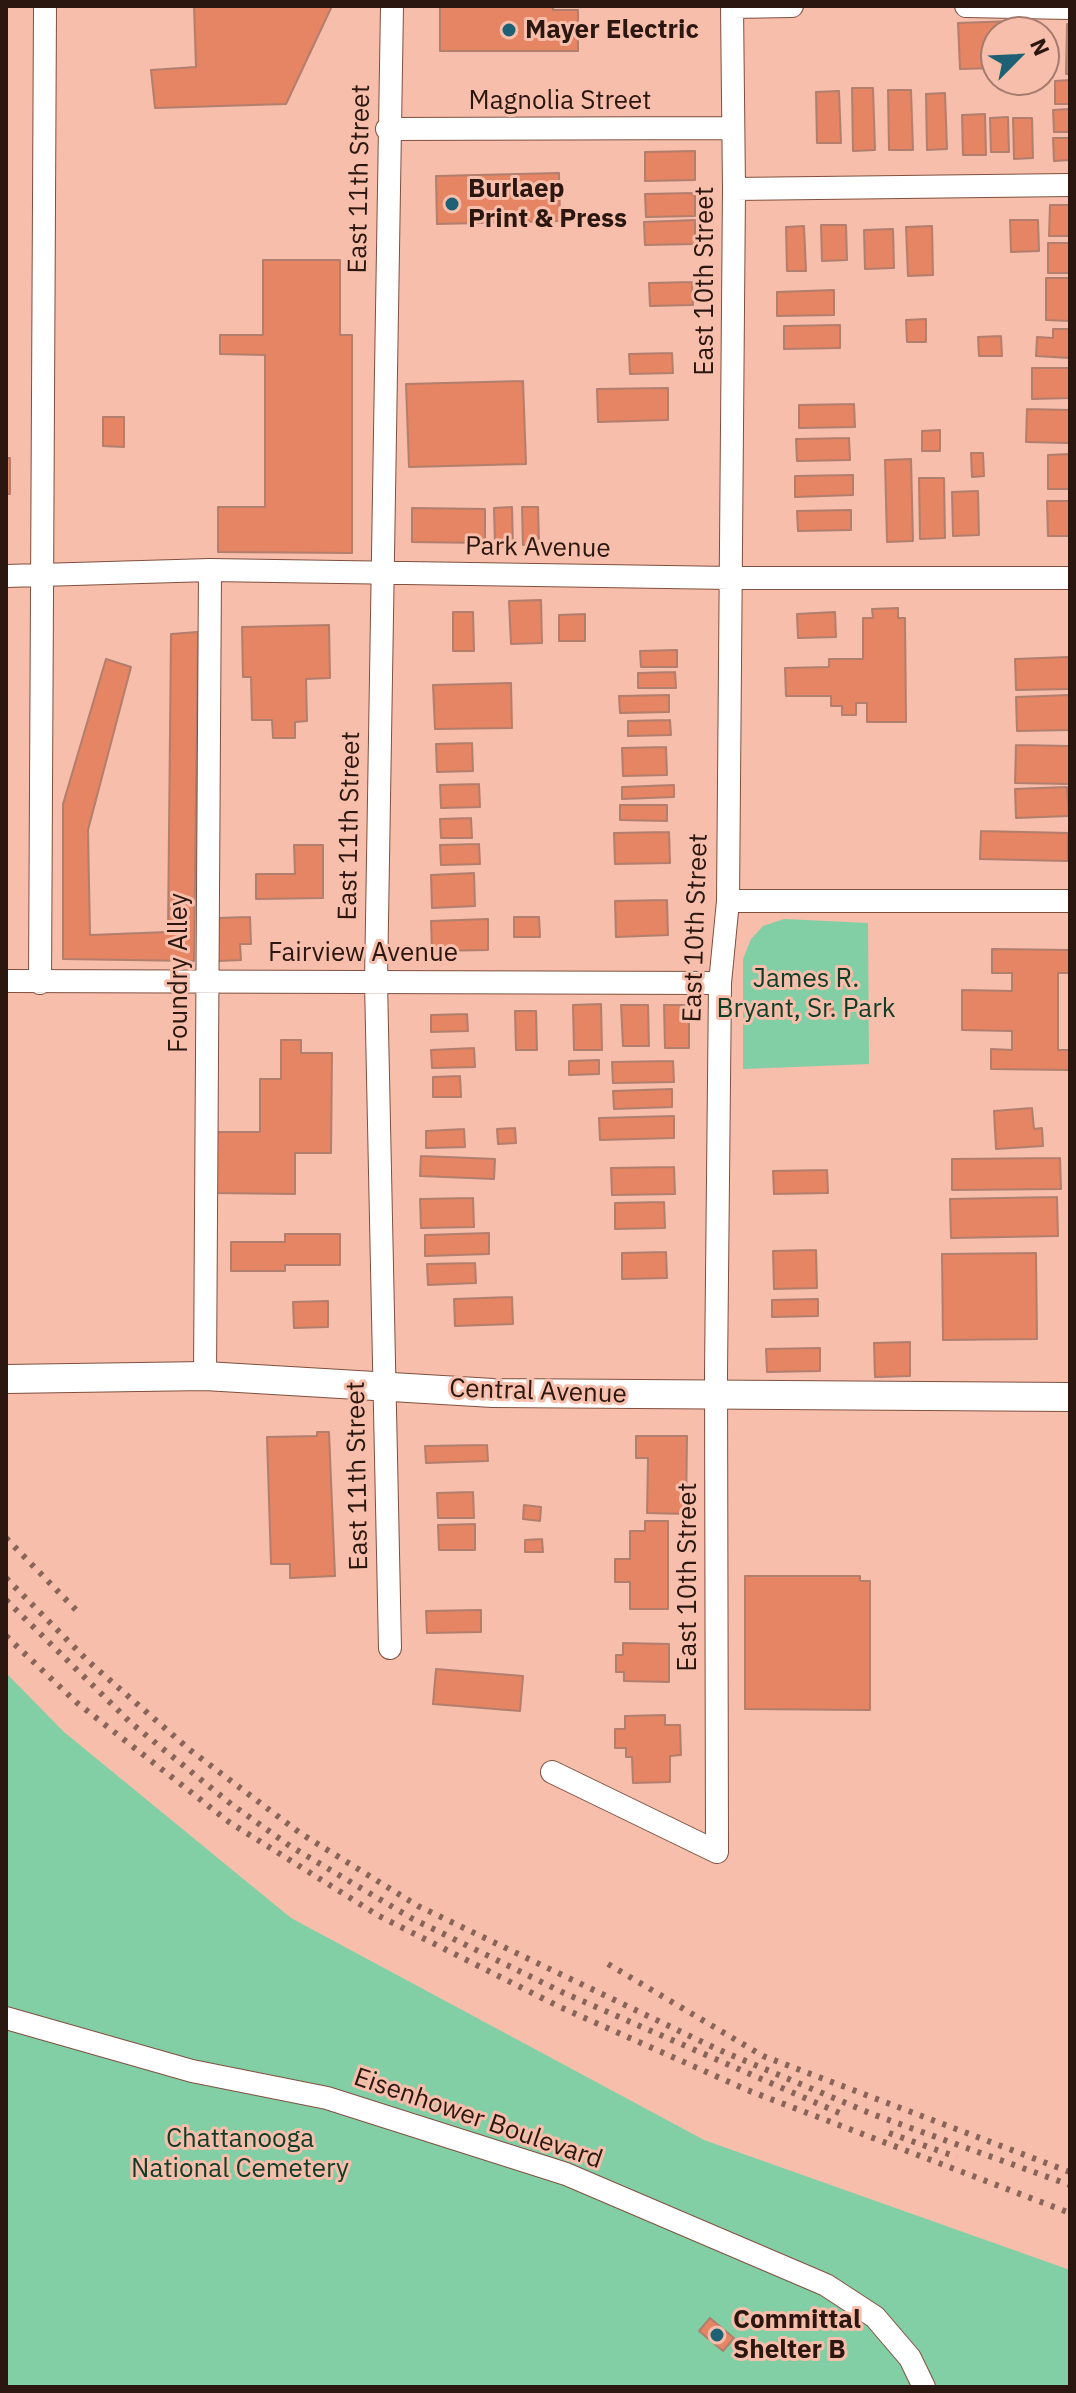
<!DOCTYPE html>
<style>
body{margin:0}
#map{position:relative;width:1076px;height:2393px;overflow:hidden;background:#f6beab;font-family:"IBM Plex Sans",sans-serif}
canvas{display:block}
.frame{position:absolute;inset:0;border:8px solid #2b1710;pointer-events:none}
.north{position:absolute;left:980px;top:16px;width:80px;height:80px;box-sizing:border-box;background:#f6beab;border:2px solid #a57b6d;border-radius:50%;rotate:66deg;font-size:22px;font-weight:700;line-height:32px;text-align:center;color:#2b1710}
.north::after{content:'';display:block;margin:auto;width:28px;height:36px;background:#1e6174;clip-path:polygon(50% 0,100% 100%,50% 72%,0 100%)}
</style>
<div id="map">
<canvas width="1076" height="2393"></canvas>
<div class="frame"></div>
<div class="north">N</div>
</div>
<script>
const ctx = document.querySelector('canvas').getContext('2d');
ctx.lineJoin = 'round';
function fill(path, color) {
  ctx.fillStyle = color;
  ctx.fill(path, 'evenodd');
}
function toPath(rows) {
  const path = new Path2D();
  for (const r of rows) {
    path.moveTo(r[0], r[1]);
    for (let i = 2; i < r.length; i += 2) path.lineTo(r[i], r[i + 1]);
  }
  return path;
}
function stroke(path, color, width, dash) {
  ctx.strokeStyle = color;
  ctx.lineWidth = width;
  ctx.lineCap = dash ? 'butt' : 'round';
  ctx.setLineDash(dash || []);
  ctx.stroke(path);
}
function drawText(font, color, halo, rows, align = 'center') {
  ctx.font = font + ' "IBM Plex Sans",sans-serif';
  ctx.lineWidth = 6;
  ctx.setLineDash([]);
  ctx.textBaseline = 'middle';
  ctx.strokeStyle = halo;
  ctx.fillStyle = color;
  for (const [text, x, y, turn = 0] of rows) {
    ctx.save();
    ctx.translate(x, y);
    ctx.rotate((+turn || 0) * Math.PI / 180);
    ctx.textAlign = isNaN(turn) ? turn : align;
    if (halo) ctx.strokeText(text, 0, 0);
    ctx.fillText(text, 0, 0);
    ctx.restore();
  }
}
fill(toPath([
 [784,919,868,923,869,1064,743,1069,743,959,751,939,763,926],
 [6,1673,64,1732,291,1918,704,2140,1070,2270,1070,2387,6,2387]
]), '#82cfa6');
const building = toPath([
 [194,6,332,6,286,104,155,108,151,70,196,67,194,6],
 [440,6,553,6,553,10,578,10,578,51,440,51,440,6],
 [1015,21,1015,32,996,32,996,68,960,69,958,23,1015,21],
 [1067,24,1070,24,1070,74,1066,74,1067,24],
 [1070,80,1070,104,1055,104,1055,81,1070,80],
 [852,88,873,88,875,150,853,151,852,88],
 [888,90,911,90,913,150,889,150,888,90],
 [839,91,841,143,817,143,816,92,839,91],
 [945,93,947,149,927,150,926,94,945,93],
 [1070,109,1070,132,1054,132,1053,110,1070,109],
 [985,114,986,155,963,155,962,115,985,114],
 [1008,117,1009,152,991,152,990,118,1008,117],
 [1013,118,1032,118,1033,158,1014,159,1013,118],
 [1053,138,1070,138,1070,160,1054,161,1053,138],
 [695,151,695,180,645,181,645,152,695,151],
 [559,173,560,221,437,224,436,176,559,173],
 [695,193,695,216,646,217,645,194,695,193],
 [1050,205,1070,205,1070,236,1049,236,1050,205],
 [695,220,695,244,645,245,644,222,695,220],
 [1010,220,1038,220,1039,251,1011,252,1010,220],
 [821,225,846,225,847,260,822,261,821,225],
 [804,226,806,271,787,271,786,227,804,226],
 [932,226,933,275,908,276,906,227,932,226],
 [893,229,894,268,865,269,864,230,893,229],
 [1048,243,1070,243,1070,273,1048,273,1048,243],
 [263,260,340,260,340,335,352,335,352,553,218,552,218,507,265,507,265,355,220,354,220,335,263,335,263,260],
 [1046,278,1070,278,1070,321,1046,320,1046,278],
 [692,282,693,305,650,306,649,283,692,282],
 [834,290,834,315,777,316,777,292,834,290],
 [926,319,926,342,907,342,906,320,926,319],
 [840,325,840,348,784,349,784,326,840,325],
 [1053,329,1070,329,1070,358,1036,356,1037,337,1053,338,1053,329],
 [1001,336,1002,356,979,356,978,337,1001,336],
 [672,353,673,373,630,374,629,354,672,353],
 [1032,368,1070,368,1070,398,1032,399,1032,368],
 [523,381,526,464,409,467,406,384,523,381],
 [668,388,668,420,598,422,597,389,668,388],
 [854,404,855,427,799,428,799,405,854,404],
 [1027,409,1070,410,1070,443,1026,442,1027,409],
 [103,417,124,417,124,447,103,446,103,417],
 [940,430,940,451,922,451,922,431,940,430],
 [849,438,850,460,797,461,796,439,849,438],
 [971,453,983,453,984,476,972,477,971,453],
 [1070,454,1070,489,1048,489,1048,455,1070,454],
 [6,458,10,458,10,494,6,494,6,458],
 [911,459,913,541,887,542,885,460,911,459],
 [853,475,853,495,795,497,795,476,853,475],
 [919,478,944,478,945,538,920,539,919,478],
 [978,491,979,535,953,536,952,492,978,491],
 [1047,501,1070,501,1070,536,1048,536,1047,501],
 [512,507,513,546,495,546,494,508,512,507],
 [522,507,538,507,539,544,523,545,522,507],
 [412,508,485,509,485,543,412,542,412,508],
 [851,510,851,530,798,531,797,511,851,510],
 [541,600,542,643,511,644,509,601,541,600],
 [898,608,898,618,905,618,906,722,867,722,867,703,856,703,856,715,842,715,842,706,831,706,831,696,786,696,785,668,829,667,829,659,863,659,863,618,873,618,872,609,898,608],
 [453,612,473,612,474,651,453,651,453,612],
 [835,612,836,637,798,638,797,614,835,612],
 [585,614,585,641,559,641,559,615,585,614],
 [329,625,330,678,306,679,307,721,295,722,295,738,273,738,272,720,252,720,251,677,243,677,242,627,329,625],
 [198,632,194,961,63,959,63,804,106,659,131,667,88,830,90,935,168,932,171,634,198,632],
 [677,650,677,667,641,667,640,651,677,650],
 [1069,657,1070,689,1016,690,1015,659,1069,657],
 [675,672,676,688,638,688,638,673,675,672],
 [511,683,512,728,435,729,433,685,511,683],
 [669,695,669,712,620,713,619,696,669,695],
 [1069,695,1070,730,1017,731,1016,697,1069,695],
 [670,720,671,735,628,736,628,721,670,720],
 [472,743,473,771,437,772,436,744,472,743],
 [1016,745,1069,746,1069,784,1015,783,1016,745],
 [666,747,667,775,623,776,622,748,666,747],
 [479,784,480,807,441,808,440,785,479,784],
 [674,785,674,797,622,799,622,787,674,785],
 [1067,787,1069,816,1016,818,1015,789,1067,787],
 [620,805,667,805,667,821,620,820,620,805],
 [471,818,472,838,441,838,440,819,471,818],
 [981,831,1068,833,1068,861,980,859,981,831],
 [669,832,670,863,615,864,614,833,669,832],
 [479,844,480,864,441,865,440,845,479,844],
 [294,845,323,845,323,898,256,899,256,874,295,874,294,845],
 [474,873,475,906,432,908,431,875,474,873],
 [667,900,668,935,616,937,615,901,667,900],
 [250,917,251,944,240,944,241,960,218,961,217,918,250,917],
 [514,917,539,917,540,937,514,937,514,917],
 [488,919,488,950,432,951,431,921,488,919],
 [992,949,1070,950,1070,973,1058,973,1058,1050,1070,1050,1069,1070,991,1069,991,1049,1012,1050,1012,1031,962,1030,962,990,1012,991,1012,973,992,973,992,949],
 [820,1001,833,1001,833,1014,820,1015,820,1001],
 [601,1004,602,1050,574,1050,573,1005,601,1004],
 [621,1005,648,1005,649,1046,623,1046,621,1005],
 [664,1005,689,1005,689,1048,665,1048,664,1005],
 [515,1011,536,1011,537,1050,516,1050,515,1011],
 [467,1014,468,1031,431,1032,431,1015,467,1014],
 [281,1040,301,1040,301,1053,332,1053,331,1153,295,1153,295,1194,213,1193,214,1132,260,1132,260,1079,281,1079,281,1040],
 [474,1048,475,1067,432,1068,431,1050,474,1048],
 [599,1060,599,1074,569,1075,569,1061,599,1060],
 [673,1061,674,1082,613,1083,612,1062,673,1061],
 [460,1076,461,1097,433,1097,433,1077,460,1076],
 [672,1089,672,1107,614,1109,613,1091,672,1089],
 [1032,1108,1034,1129,1042,1128,1043,1146,996,1149,994,1111,1032,1108],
 [674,1116,674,1138,600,1140,599,1118,674,1116],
 [515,1128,516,1143,498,1144,497,1129,515,1128],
 [464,1129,465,1147,426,1148,426,1131,464,1129],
 [421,1156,495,1159,494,1179,420,1176,421,1156],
 [1060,1158,1061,1189,952,1190,952,1159,1060,1158],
 [674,1167,675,1194,612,1195,611,1168,674,1167],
 [827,1170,828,1193,774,1194,773,1171,827,1170],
 [1057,1197,1058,1236,951,1238,950,1199,1057,1197],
 [473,1198,474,1227,421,1228,420,1199,473,1198],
 [664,1202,665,1228,615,1229,615,1203,664,1202],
 [489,1233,489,1254,425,1256,425,1235,489,1233],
 [285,1234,340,1234,340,1265,285,1265,285,1271,231,1271,231,1242,285,1242,285,1234],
 [816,1250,817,1288,774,1289,773,1251,816,1250],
 [666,1252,667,1278,622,1279,622,1253,666,1252],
 [1036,1253,1037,1339,943,1340,942,1254,1036,1253],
 [475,1263,476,1283,428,1285,427,1264,475,1263],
 [512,1297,513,1324,455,1326,454,1299,512,1297],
 [818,1299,818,1316,772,1317,772,1300,818,1299],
 [328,1301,328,1327,294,1328,293,1302,328,1301],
 [910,1342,910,1376,875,1377,874,1343,910,1342],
 [820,1348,820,1371,767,1372,766,1349,820,1348],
 [317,1432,329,1432,335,1576,290,1578,290,1564,271,1564,267,1437,317,1436,317,1432],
 [636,1436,687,1436,686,1514,647,1513,648,1458,636,1458,636,1436],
 [487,1445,488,1461,426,1463,425,1446,487,1445],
 [473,1492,474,1518,438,1518,437,1493,473,1492],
 [524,1505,541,1507,540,1521,523,1519,524,1505],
 [645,1521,668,1521,668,1609,630,1609,630,1582,615,1582,615,1559,630,1559,630,1531,645,1531,645,1521],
 [475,1524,475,1550,439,1550,438,1525,475,1524],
 [542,1539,543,1552,525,1552,525,1540,542,1539],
 [745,1576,860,1576,860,1581,870,1581,870,1710,745,1709,745,1576],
 [481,1610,481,1632,427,1633,426,1611,481,1610],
 [623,1643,669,1644,669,1682,624,1681,624,1672,616,1672,616,1655,623,1655,623,1643],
 [436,1669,523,1676,520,1711,433,1704,436,1669],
 [665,1715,665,1725,680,1725,681,1755,670,1756,670,1782,633,1783,632,1757,626,1757,626,1748,615,1748,615,1729,625,1729,625,1716,665,1715],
 [710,2318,734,2338,723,2351,699,2331,710,2318]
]);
fill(building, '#e68563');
stroke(building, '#b27e6d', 2);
const minor = toPath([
 [966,6,1070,8],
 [732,7,792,6],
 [387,129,732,128],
 [734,189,1070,185],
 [6,576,210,570,731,578,1070,578],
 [728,901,1070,901],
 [6,981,720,983],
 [40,983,45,6],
 [205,1376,210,570],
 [390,1648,376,981,392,6],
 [552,1772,717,1852,716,1374,720,983,728,901,734,189,732,6],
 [6,2018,192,2071,327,2098,566,2174,826,2285,875,2317,910,2358,924,2387]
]);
const major = toPath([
 [6,1379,205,1376,493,1393,1070,1397]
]);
stroke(minor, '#80503f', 24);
stroke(major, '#80503f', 30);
stroke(minor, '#fff', 22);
stroke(major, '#fff', 28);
stroke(toPath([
 [6,1538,79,1613],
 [6,1578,89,1662,190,1750,300,1833,418,1906,717,2049,872,2114,1070,2185],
 [6,1600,131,1723,231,1804,290,1846,413,1919,564,1993,844,2115],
 [6,1636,76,1702,229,1822,379,1916,560,2007,747,2090,1070,2213],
 [608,1964,763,2056,1070,2172],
 [889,2133,957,2157]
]), '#896458', 6, [4, 8]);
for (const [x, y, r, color] of [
 [509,30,8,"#1e6174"],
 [452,204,8,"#1e6174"],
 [717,2335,8,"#1e6174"]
]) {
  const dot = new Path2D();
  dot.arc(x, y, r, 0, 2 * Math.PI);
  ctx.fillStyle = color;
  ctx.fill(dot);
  stroke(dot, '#f6beab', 3);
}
drawText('bold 26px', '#2b1710', '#f6beab', [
 ["Mayer Electric",525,30],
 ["Burlaep",468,189],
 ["Print & Press",468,219],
 ["Committal",733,2320],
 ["Shelter B",733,2350]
], 'left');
drawText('26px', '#2b1710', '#f6beab', [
 ["Magnolia Street",560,101],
 ["East 11th Street",360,179,-89],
 ["East 10th Street",705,281,-90],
 ["Park Avenue",538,548,1],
 ["East 11th Street",350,826,-89],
 ["East 10th Street",696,928,-88],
 ["Fairview Avenue",363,953],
 ["Foundry Alley",179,973,-90],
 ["Central Avenue",538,1392,2],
 ["East 11th Street",358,1476,-91],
 ["East 10th Street",688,1577,-90],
 ["Eisenhower Boulevard",478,2119,19]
]);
drawText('26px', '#0e3e28', '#f6beab', [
 ["James R.",806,979],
 ["Bryant, Sr. Park",806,1009],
 ["Chattanooga",240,2139],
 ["National Cemetery",240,2169]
]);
</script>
